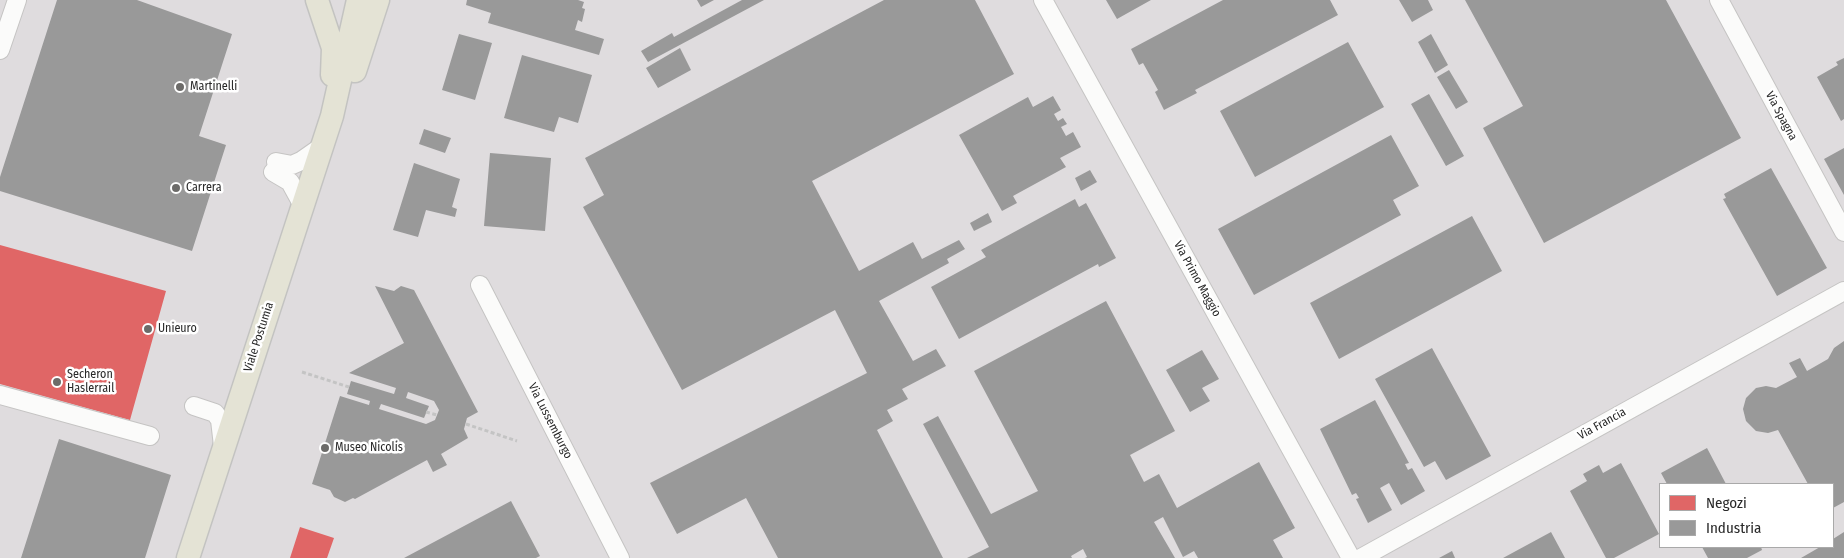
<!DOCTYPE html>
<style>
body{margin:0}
#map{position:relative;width:1844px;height:558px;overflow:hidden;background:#e7e6e0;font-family:"Fira Sans Condensed",sans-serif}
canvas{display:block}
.legend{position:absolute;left:1659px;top:483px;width:175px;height:65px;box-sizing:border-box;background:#fff;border:1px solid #a9a9a9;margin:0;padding:6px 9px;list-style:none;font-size:15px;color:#292929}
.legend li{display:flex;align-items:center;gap:10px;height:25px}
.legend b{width:25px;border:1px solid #a9a9a9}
</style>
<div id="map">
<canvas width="1844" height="558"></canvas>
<ul class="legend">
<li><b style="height:14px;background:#e06666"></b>Negozi</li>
<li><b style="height:14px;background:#999"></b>Industria</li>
</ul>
</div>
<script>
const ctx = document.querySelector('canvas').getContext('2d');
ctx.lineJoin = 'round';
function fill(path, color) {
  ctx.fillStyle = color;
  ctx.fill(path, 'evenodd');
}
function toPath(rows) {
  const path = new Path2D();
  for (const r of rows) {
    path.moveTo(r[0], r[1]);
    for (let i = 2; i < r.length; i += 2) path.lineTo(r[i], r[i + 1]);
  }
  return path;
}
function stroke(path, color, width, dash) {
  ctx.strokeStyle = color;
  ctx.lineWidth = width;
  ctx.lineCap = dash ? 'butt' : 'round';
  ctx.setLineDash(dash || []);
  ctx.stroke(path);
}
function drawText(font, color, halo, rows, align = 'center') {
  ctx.font = font + ' "Fira Sans Condensed",sans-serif';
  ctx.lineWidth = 5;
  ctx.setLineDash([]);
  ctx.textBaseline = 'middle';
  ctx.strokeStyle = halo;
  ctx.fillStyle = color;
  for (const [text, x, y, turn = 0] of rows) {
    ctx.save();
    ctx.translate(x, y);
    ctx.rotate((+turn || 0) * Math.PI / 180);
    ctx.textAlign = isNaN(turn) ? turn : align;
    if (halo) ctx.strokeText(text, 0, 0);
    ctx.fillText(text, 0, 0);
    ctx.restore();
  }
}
fill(toPath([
 [0,0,1844,0,1844,558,0,558],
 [1660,484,1833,484,1833,547,1660,547]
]), '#dfdcde');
fill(toPath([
 [0,245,166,291,130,420,0,384],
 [300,527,334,538,327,558,290,558]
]), '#e06666');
fill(toPath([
 [57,0,137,0,232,34,199,136,226,145,192,251,0,191,0,177],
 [467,0,578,0,584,2,582,8,585,9,582,22,578,20,575,30,604,39,599,55,488,23,491,13,466,5],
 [697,0,714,0,701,7],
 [742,0,764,0,648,62,641,51,672,33,674,37],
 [884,0,975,0,1014,74,812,181,859,271,913,242,922,259,959,240,965,249,947,259,949,263,879,301,913,361,936,349,946,366,902,389,908,399,887,410,893,421,877,430,943,558,778,558,746,498,677,534,650,483,867,373,835,310,682,390,583,207,604,195,585,158],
 [1106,0,1151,0,1117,19],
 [1223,0,1330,0,1338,15,1195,90,1197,93,1164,110,1155,92,1158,90,1143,63,1139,65,1131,49],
 [1399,0,1428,0,1433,10,1412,22],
 [1465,0,1666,0,1741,138,1544,243,1483,128,1523,106],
 [459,34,492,43,475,100,442,90],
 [1431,34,1448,65,1435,73,1418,42],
 [1348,42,1384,107,1255,177,1220,111],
 [680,48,691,70,658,88,646,68],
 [522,55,592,75,578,123,559,117,554,132,504,118],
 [1844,58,1844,119,1841,121,1817,77,1838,65,1836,62],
 [1449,70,1468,102,1456,109,1437,77],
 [1429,94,1464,156,1446,166,1411,104],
 [1053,96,1061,110,1054,114,1058,121,1063,118,1067,124,1061,127,1066,136,1073,132,1081,147,1060,158,1066,167,1013,196,1017,203,1002,211,959,135,1028,97,1033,107],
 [424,129,451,138,445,153,419,144],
 [1391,135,1419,186,1393,200,1401,215,1254,295,1218,229],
 [1844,148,1844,195,1824,159],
 [490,153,551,158,545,231,484,226],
 [414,163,460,179,452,207,457,209,455,217,426,210,418,237,393,230],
 [1771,168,1827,268,1777,296,1723,199,1726,198,1724,194],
 [1090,170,1097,182,1081,191,1075,178],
 [1075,199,1079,207,1086,203,1116,258,1099,267,1098,264,959,339,931,287,986,257,981,250],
 [988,213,992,222,974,231,970,223],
 [1472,216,1502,271,1339,359,1310,303],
 [375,286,394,291,401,286,414,290,478,412,467,418,464,429,468,438,441,454,447,465,433,472,427,460,355,499,353,498,345,502,334,497,330,490,312,484,340,396,369,405,370,401,347,394,351,381,394,394,396,388,349,373,404,343],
 [408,392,434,401,439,410,435,420,426,424,379,409,381,404,424,418,429,406,406,398],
 [1106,301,1175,431,1130,455,1144,482,1159,474,1177,508,1259,462,1295,528,1273,540,1283,558,1198,558,1194,551,1183,557,1163,517,1154,522,1175,558,1085,558,1087,557,1083,549,1071,556,1072,558,967,558,989,547,923,424,938,416,991,514,1038,491,974,371],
 [1844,341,1844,502,1833,508,1833,484,1808,484,1778,430,1768,433,1756,431,1746,421,1743,409,1746,398,1756,388,1766,386,1776,388,1797,377,1789,363,1800,358,1807,371,1828,359,1834,348],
 [1432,348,1491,456,1446,480,1435,461,1424,467,1375,379],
 [1202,350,1219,379,1202,388,1210,401,1190,412,1166,370],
 [1375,400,1409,463,1405,464,1408,470,1412,468,1425,491,1401,505,1389,483,1380,488,1392,510,1368,523,1356,499,1359,498,1356,493,1352,495,1320,429],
 [59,439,171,475,145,558,21,558],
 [1707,448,1726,484,1667,484,1661,473],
 [1621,463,1659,534,1614,558,1606,558,1570,491,1587,481,1583,474,1599,465,1603,473],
 [511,501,540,556,536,558,404,558],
 [1551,532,1565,558,1503,558],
 [1844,532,1844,558,1801,558,1820,547,1833,547,1833,539],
 [1702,547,1761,547,1762,550,1747,558,1708,558],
 [1452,551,1455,558,1439,558]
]), '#999');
const minor = toPath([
 [1043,0,1351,558],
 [1719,0,1844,232],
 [0,50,17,0],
 [276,162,292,165,301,161,321,147],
 [273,172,290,182,302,204],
 [480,285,620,558],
 [0,395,150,436],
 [194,406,215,413,220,420,223,446],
 [1361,558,1844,291]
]);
const major = toPath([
 [317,0,333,48,332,75],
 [355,71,378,0],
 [188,558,332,116,358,0]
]);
stroke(minor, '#c5c4c3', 20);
stroke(major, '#c3c3c1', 25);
stroke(toPath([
 [302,372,349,387],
 [426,412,437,415],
 [466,424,517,441]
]), '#c4c4c4', 3, [4, 2.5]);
stroke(minor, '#fbfbfa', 18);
stroke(major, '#e4e3d5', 22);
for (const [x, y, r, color] of [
 [180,87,5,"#6c6b69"],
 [176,188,5,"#6c6b69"],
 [148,329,5,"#6c6b69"],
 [57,382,5,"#6c6b69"],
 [325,448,5,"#6c6b69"]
]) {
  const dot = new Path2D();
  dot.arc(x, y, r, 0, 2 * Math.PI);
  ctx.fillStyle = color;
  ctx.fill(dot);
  stroke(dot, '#fff', 2);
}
drawText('12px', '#292929', '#fff', [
 ["Martinelli",190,87],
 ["Carrera",186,188],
 ["Unieuro",158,329],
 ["Secheron",67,375],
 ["Haslerrail",67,389],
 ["Museo Nicolis",335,448]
], 'left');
drawText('12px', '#292929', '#fff', [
 ["Via Spagna",1781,116,62],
 ["Via Primo Maggio",1197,279,61],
 ["Viale Postumia",259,337,-72],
 ["Via Lussemburgo",550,421,63],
 ["Via Francia",1602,424,-29]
]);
</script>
